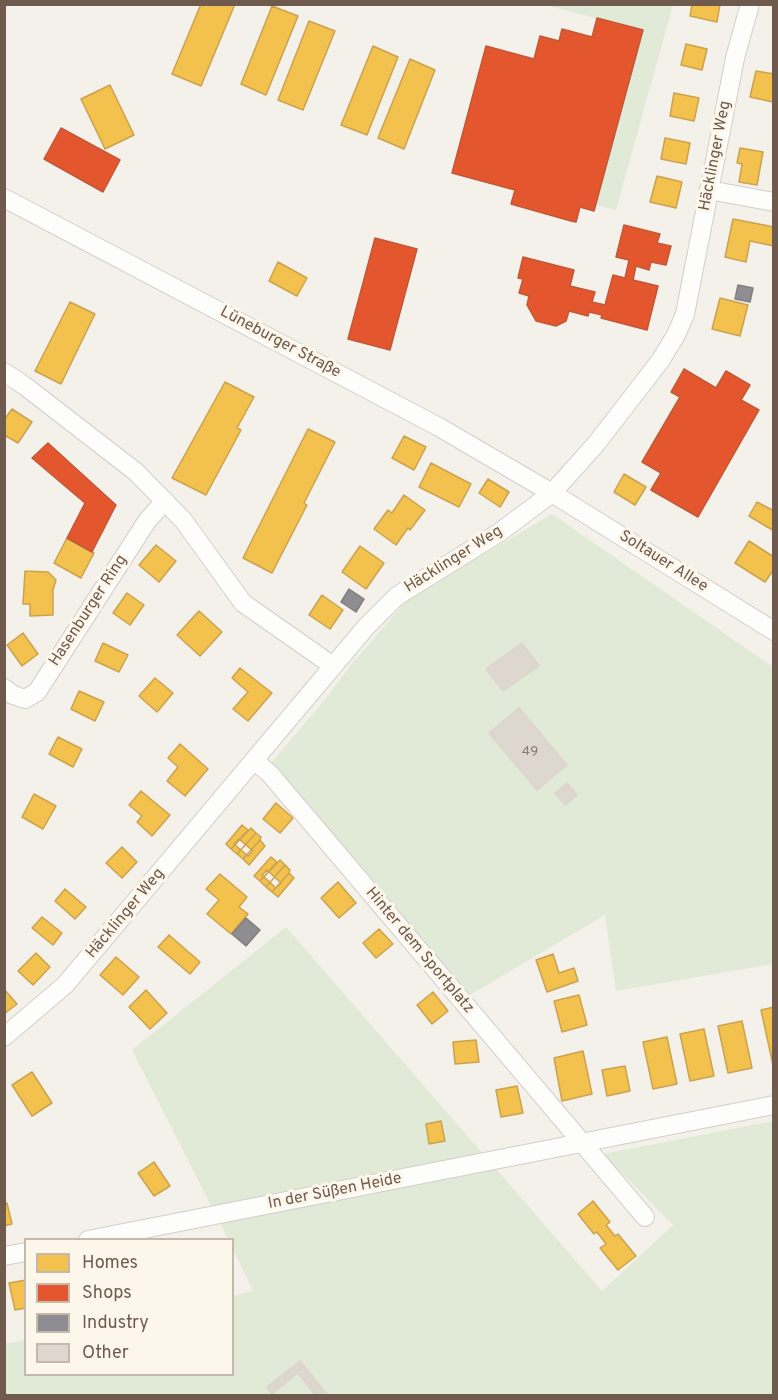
<!DOCTYPE html>
<meta charset="utf-8">
<style>
body{margin:0}
#map{position:relative;width:778px;height:1400px;overflow:hidden;background:#f4f1ea;font-family:Overpass,sans-serif}
canvas{display:block}
.frame{position:absolute;inset:0;border:6px solid #6f5b4d;pointer-events:none}
.legend{position:absolute;left:24px;top:1238px;width:210px;height:138px;box-sizing:border-box;background:#fdf7eb;border:2px solid #c4b9ac;margin:0;padding:8px 10px;list-style:none;font-size:18px;color:#6f5b4d}
.legend li{display:flex;align-items:center;gap:12px;height:30px}
.legend b{width:30px;border:2px solid #c4b9ac}
</style>
<div id="map">
<canvas width="778" height="1400"></canvas>
<div class="frame"></div>
<ul class="legend">
<li><b style="height:16px;background:#f2c14e"></b>Homes</li>
<li><b style="height:16px;background:#e4572e"></b>Shops</li>
<li><b style="height:16px;background:#8d8d92"></b>Industry</li>
<li><b style="height:16px;background:#ded7d0"></b>Other</li>
</ul>
</div>
<script>
const ctx = document.querySelector('canvas').getContext('2d');
ctx.lineJoin = 'round';
function fill(path, color) {
  ctx.fillStyle = color;
  ctx.fill(path, 'evenodd');
}
function toPath(rows) {
  const path = new Path2D();
  for (const r of rows) {
    path.moveTo(r[0], r[1]);
    for (let i = 2; i < r.length; i += 2) path.lineTo(r[i], r[i + 1]);
  }
  return path;
}
function stroke(path, color, width, dash) {
  ctx.strokeStyle = color;
  ctx.lineWidth = width;
  ctx.lineCap = dash ? 'butt' : 'round';
  ctx.setLineDash(dash || []);
  ctx.stroke(path);
}
function drawText(font, color, halo, rows, align = 'center') {
  ctx.font = font + ' Overpass,sans-serif';
  ctx.lineWidth = 6;
  ctx.setLineDash([]);
  ctx.textBaseline = 'middle';
  ctx.strokeStyle = halo;
  ctx.fillStyle = color;
  for (const [text, x, y, turn = 0] of rows) {
    ctx.save();
    ctx.translate(x, y);
    ctx.rotate((+turn || 0) * Math.PI / 180);
    ctx.textAlign = isNaN(turn) ? turn : align;
    if (halo) ctx.strokeText(text, 0, 0);
    ctx.fillText(text, 0, 0);
    ctx.restore();
  }
}
fill(toPath([
 [546,5,673,5,616,210,596,205,643,31],
 [552,514,773,667,773,964,616,991,605,915,465,998,270,764,328,696,350,666,408,599],
 [286,927,602,1291,673,1225,603,1154,773,1121,773,1395,5,1395,4,1344,25,1340,26,1374,232,1374,233,1296,253,1291,233,1249,232,1240,228,1239,132,1050]
]), '#e1ead6');
const homes = toPath([
 [201,4,235,4,201,86,172,74,201,4],
 [692,4,720,4,717,22,690,16,692,4],
 [272,6,298,16,266,95,241,84,272,6],
 [309,21,335,31,303,110,278,100,309,21],
 [686,44,707,49,702,70,681,65,686,44],
 [373,46,398,57,367,135,341,125,373,46],
 [410,59,435,70,404,149,378,138,410,59],
 [756,71,774,74,773,102,750,97,756,71],
 [110,85,134,135,105,149,81,99,110,85],
 [674,93,699,98,694,121,670,116,674,93],
 [665,138,690,143,686,164,661,159,665,138],
 [740,148,763,152,757,185,739,182,742,164,737,163,740,148],
 [657,176,682,182,676,208,650,202,657,176],
 [733,219,774,227,774,246,750,241,746,262,725,257,733,219],
 [278,262,307,278,297,296,269,281,278,262],
 [720,298,748,305,740,336,712,329,720,298],
 [70,302,95,314,61,384,35,371,70,302],
 [225,382,254,397,237,428,241,430,206,495,172,478,225,382],
 [12,409,32,422,18,443,4,435,4,420,12,409],
 [308,429,335,442,304,503,307,505,272,573,243,558,308,429],
 [404,436,426,447,414,470,392,458,404,436],
 [431,463,471,484,459,507,419,487,431,463],
 [624,474,646,487,635,505,614,492,624,474],
 [488,479,509,492,500,507,479,493,488,479],
 [404,495,425,510,410,530,408,528,396,545,374,529,388,510,392,513,404,495],
 [757,502,774,511,774,531,749,516,757,502],
 [67,538,94,553,81,578,54,563,67,538],
 [749,541,774,557,774,569,765,582,735,563,749,541],
 [156,545,176,561,159,582,139,565,156,545],
 [360,546,384,563,366,589,342,572,360,546],
 [25,571,48,572,56,580,53,590,53,615,30,616,30,604,23,604,25,571],
 [127,593,144,605,130,625,113,613,127,593],
 [322,595,343,610,330,629,309,615,322,595],
 [199,611,222,632,200,656,177,635,199,611],
 [23,633,38,654,22,666,7,645,23,633],
 [103,643,128,655,119,672,95,661,103,643],
 [240,668,272,693,248,721,233,709,248,692,232,678,240,668],
 [155,678,173,693,157,712,139,696,155,678],
 [79,691,104,702,95,721,71,709,79,691],
 [58,737,82,749,73,767,49,754,58,737],
 [180,744,208,769,185,796,167,781,178,767,168,758,180,744],
 [141,791,170,815,152,836,137,822,142,816,129,805,141,791],
 [34,794,56,806,43,829,22,817,34,794],
 [276,803,293,818,280,833,263,819,276,803],
 [242,825,248,830,231,849,226,844,242,825],
 [251,828,256,833,237,854,231,849,251,828],
 [256,833,261,837,260,840,243,859,237,854,256,833],
 [239,839,253,851,248,856,234,844,239,839],
 [260,840,265,846,249,865,243,859,260,840],
 [122,847,137,862,122,878,106,863,122,847],
 [271,857,277,862,260,881,254,876,271,857],
 [280,860,285,865,266,887,260,881,280,860],
 [285,865,290,870,289,873,272,892,266,887,285,865],
 [267,870,281,883,276,888,262,875,267,870],
 [289,873,294,878,278,897,272,892,289,873],
 [220,874,247,897,239,907,248,914,231,934,207,914,219,900,206,889,220,874],
 [338,882,356,903,339,918,321,898,338,882],
 [65,889,86,907,75,919,55,901,65,889],
 [42,917,62,933,53,945,32,928,42,917],
 [379,929,393,944,376,958,363,943,379,929],
 [169,935,200,962,190,974,158,947,169,935],
 [36,953,50,967,33,985,18,971,36,953],
 [553,954,559,973,574,968,578,981,547,992,536,960,553,954],
 [116,957,139,977,123,995,100,975,116,957],
 [4,989,17,1004,4,1014,4,989],
 [146,990,167,1013,150,1029,129,1007,146,990],
 [433,992,448,1011,432,1024,417,1005,433,992],
 [579,995,587,1025,562,1032,554,1001,579,995],
 [774,1007,774,1064,773,1065,761,1010,774,1007],
 [742,1021,752,1068,728,1073,718,1026,742,1021],
 [704,1029,714,1076,690,1081,680,1034,704,1029],
 [667,1037,677,1084,653,1089,643,1042,667,1037],
 [476,1040,479,1062,455,1064,453,1042,476,1040],
 [583,1051,592,1094,562,1101,554,1058,583,1051],
 [625,1066,630,1091,607,1096,602,1070,625,1066],
 [32,1072,52,1103,32,1116,12,1085,32,1072],
 [517,1086,523,1113,501,1117,496,1090,517,1086],
 [441,1121,445,1141,429,1144,426,1124,441,1121],
 [154,1162,170,1186,154,1196,138,1173,154,1162],
 [593,1201,610,1222,606,1225,615,1236,618,1234,636,1256,618,1270,600,1248,606,1244,597,1232,594,1234,578,1214,593,1201],
 [7,1203,12,1224,4,1226,4,1204,7,1203],
 [26,1280,26,1308,15,1310,9,1283,26,1280]
]);
fill(homes, '#f2c14e');
stroke(homes, '#cba24e', 1.5);
const shops = toPath([
 [597,18,643,30,594,211,580,207,576,222,571,221,511,204,515,190,452,173,486,46,534,59,540,36,559,41,562,29,592,37,597,18],
 [61,128,120,160,103,192,44,159,61,128],
 [624,225,660,234,657,243,671,246,666,265,651,262,649,270,636,266,633,280,658,286,647,330,601,318,602,315,589,312,588,316,569,311,566,321,556,326,536,321,527,305,529,296,519,293,523,279,518,278,523,257,574,270,570,286,595,292,592,302,605,305,613,275,625,278,629,260,616,257,624,225],
 [375,238,417,249,390,350,348,339,375,238],
 [684,369,716,388,726,371,750,385,741,400,759,410,698,517,651,490,661,473,642,462,680,397,671,392,684,369],
 [48,443,116,505,92,552,67,538,85,503,32,458,48,443]
]);
fill(shops, '#e4572e');
stroke(shops, '#c15837', 1.5);
const industry = toPath([
 [738,285,753,288,750,302,735,299,738,285],
 [349,589,364,599,356,612,341,602,349,589],
 [246,918,260,930,246,946,232,934,246,918]
]);
fill(industry, '#8d8d92');
stroke(industry, '#847e7d', 1.5);
const building = toPath([
 [522,643,539,666,503,691,486,669,522,643],
 [519,708,567,765,537,790,489,733,519,708],
 [567,783,577,795,565,805,555,793,567,783],
 [300,1361,326,1393,323,1396,316,1396,298,1373,272,1394,267,1387,300,1361]
]);
fill(building, '#ded7d0');
stroke(building, '#dcd5cd', 1.5);
const minor = toPath([
 [709,190,774,202],
 [4,198,439,427,552,493,774,631],
 [4,372,25,386,136,472,183,520,243,603,333,666],
 [4,688,13,695,25,699,37,692,147,521,165,501],
 [255,761,270,774,645,1217],
 [4,1037,65,985,366,627,397,596,500,532,552,493,596,444,660,361,676,335,685,314,735,58,750,4],
 [88,1240,774,1105],
 [4,1256,26,1252]
]);
stroke(minor, '#d3cec8', 20);
stroke(minor, '#fdfdfc', 18);
drawText('14px', '#8d7d70', null, [
 ["49",530,752]
]);
drawText('16px', '#6f5b4d', '#fdf7eb', [
 ["Häcklinger Weg",716,156,-79],
 ["Lüneburger Straße",280,343,28],
 ["Häcklinger Weg",454,560,-32],
 ["Soltauer Allee",663,562,32],
 ["Hasenburger Ring",89,611,-57],
 ["Häcklinger Weg",126,914,-50],
 ["Hinter dem Sportplatz",419,951,50],
 ["In der Süßen Heide",335,1192,-11]
]);
</script>
